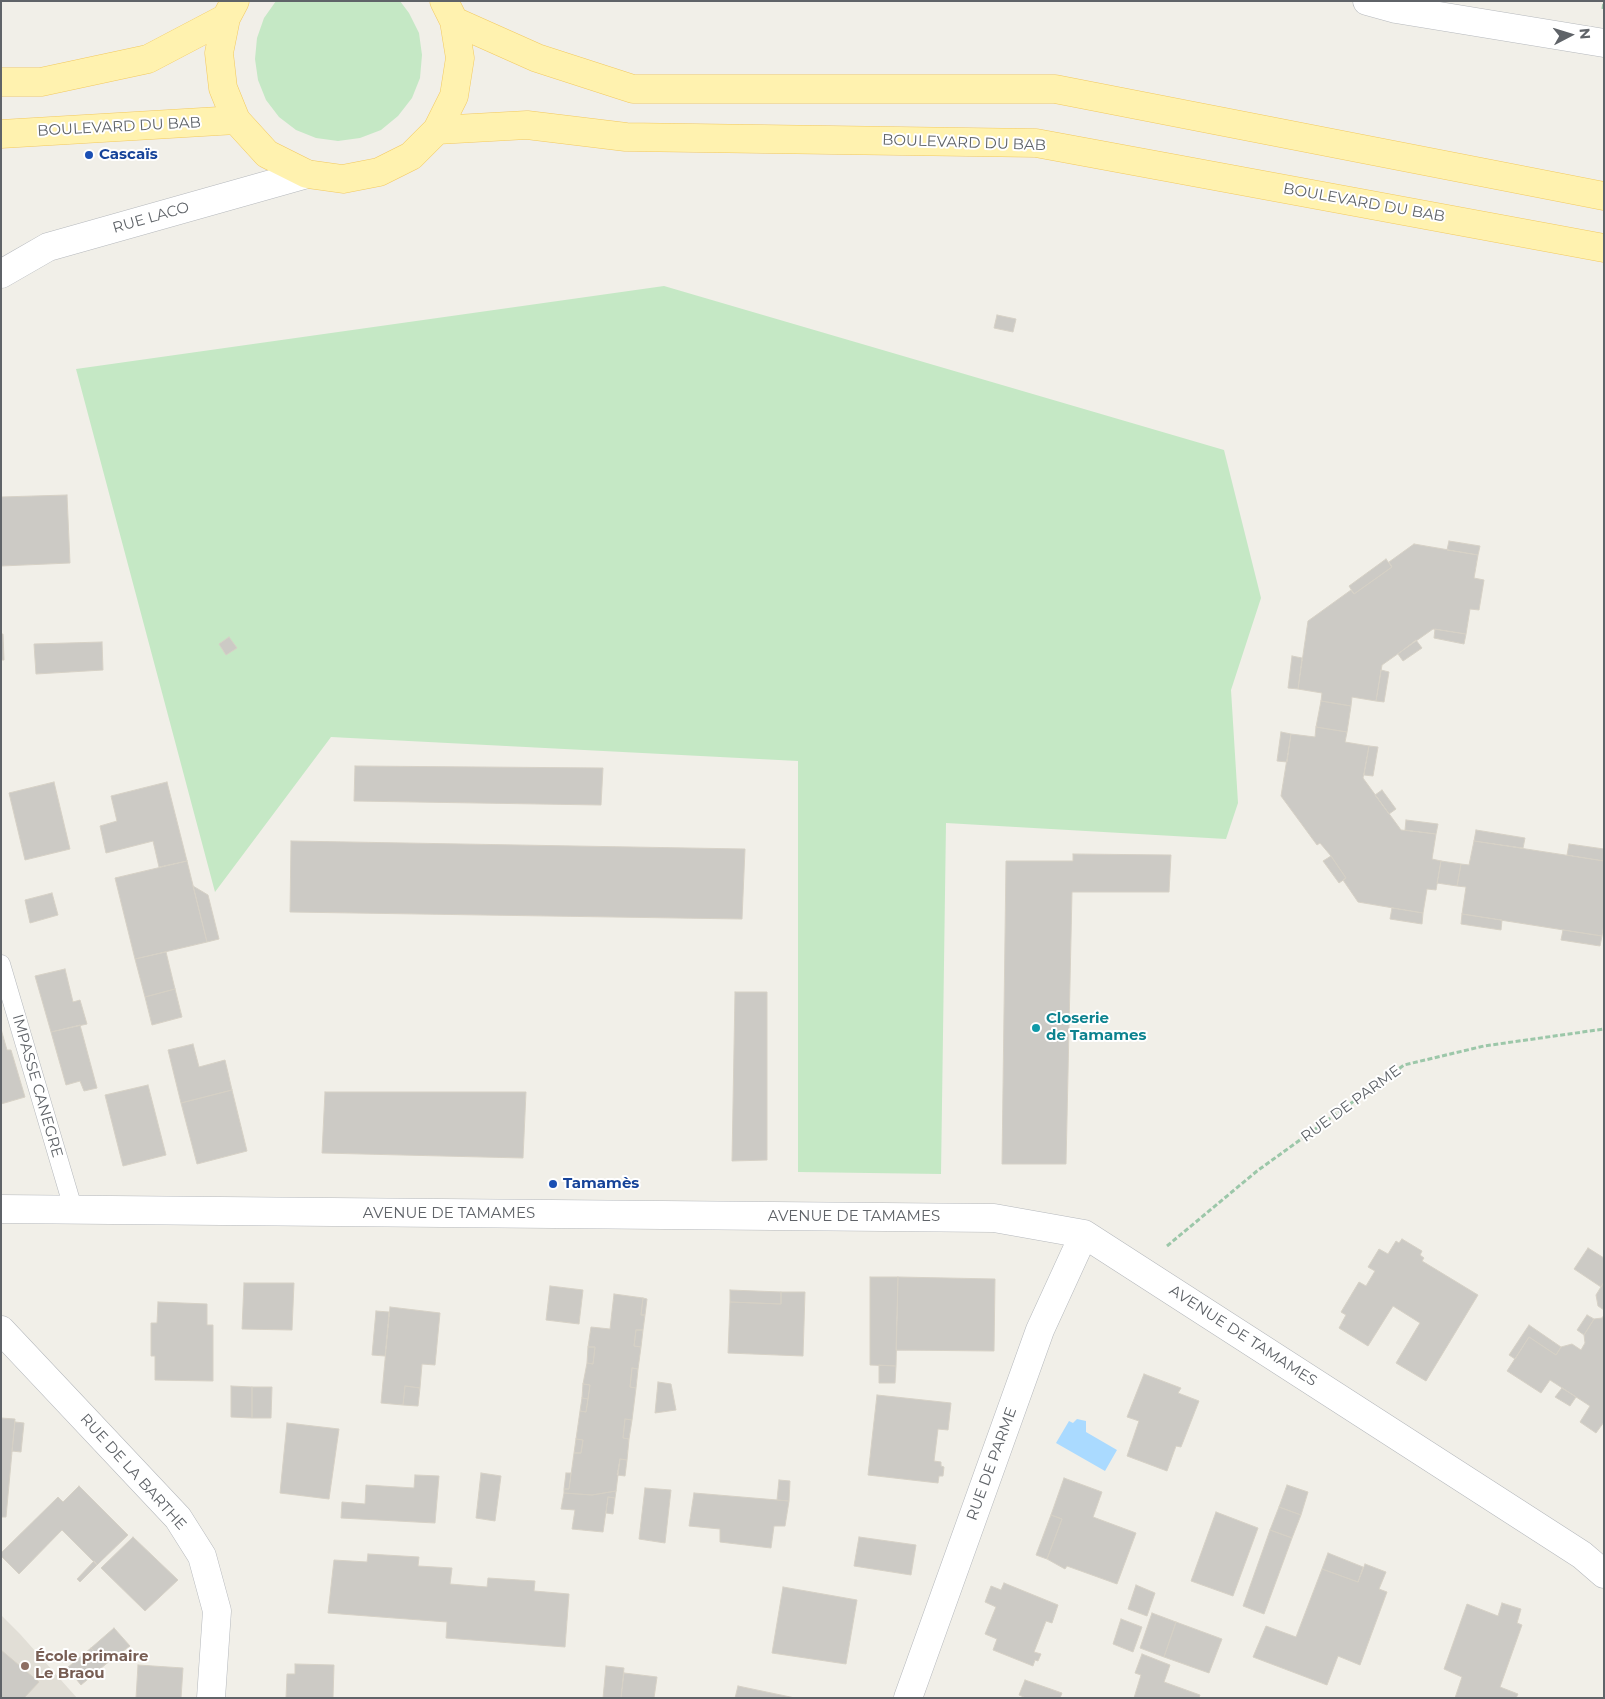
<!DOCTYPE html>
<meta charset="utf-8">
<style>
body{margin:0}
#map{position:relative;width:1605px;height:1699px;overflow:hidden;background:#f1efe8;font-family:Montserrat,sans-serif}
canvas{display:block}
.frame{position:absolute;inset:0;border:2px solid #5f6368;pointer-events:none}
.north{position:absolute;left:1545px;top:10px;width:50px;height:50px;-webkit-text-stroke:4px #fff;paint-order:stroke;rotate:85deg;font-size:14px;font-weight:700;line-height:20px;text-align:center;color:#5f6368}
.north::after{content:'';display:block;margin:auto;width:18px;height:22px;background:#5f6368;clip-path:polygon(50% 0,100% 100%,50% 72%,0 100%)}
</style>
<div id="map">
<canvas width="1605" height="1699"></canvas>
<div class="frame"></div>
<div class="north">N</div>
</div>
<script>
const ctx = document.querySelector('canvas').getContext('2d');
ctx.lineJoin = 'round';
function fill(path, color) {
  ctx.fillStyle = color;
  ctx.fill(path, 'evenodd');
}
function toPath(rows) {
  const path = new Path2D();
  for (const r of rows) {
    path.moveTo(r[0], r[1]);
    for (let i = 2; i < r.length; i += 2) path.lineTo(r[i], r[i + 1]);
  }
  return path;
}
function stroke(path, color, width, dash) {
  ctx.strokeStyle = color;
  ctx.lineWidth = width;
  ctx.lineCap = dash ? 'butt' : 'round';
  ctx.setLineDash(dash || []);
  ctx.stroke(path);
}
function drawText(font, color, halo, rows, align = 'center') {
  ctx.font = font + ' Montserrat,sans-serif';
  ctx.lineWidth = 4;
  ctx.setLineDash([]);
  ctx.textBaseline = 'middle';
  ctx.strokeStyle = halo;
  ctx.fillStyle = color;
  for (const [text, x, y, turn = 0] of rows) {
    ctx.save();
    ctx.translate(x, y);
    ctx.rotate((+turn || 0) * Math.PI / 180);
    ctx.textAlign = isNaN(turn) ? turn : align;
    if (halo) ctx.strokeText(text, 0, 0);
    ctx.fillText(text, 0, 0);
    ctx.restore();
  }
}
fill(toPath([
 [1,1615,20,1634,77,1698,1,1698]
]), '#e1ded6');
fill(toPath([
 [276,1,400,1,409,13,419,33,422,55,420,78,412,98,398,116,381,130,360,138,338,141,316,138,296,130,279,117,266,100,258,80,255,59,257,38,264,18],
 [664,286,1224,450,1261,598,1231,690,1238,803,1226,839,946,823,941,1174,798,1172,798,761,331,737,215,892,76,369]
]), '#c5e8c5');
fill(toPath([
 [1077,1419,1086,1421,1086,1432,1117,1450,1105,1471,1056,1443,1069,1421,1073,1423]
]), '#aadaff');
const building = toPath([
 [997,315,1016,319,1013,332,994,328,997,315],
 [67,495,70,563,1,566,1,497,67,495],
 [1449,541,1480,546,1478,555,1447,550,1449,541],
 [1414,544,1478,555,1474,578,1484,580,1479,610,1470,609,1466,634,1433,629,1382,665,1376,701,1352,697,1351,706,1321,701,1322,693,1298,689,1308,621,1351,590,1354,594,1392,567,1389,562,1414,544],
 [1386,559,1392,567,1354,594,1349,586,1386,559],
 [1435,629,1466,634,1464,644,1434,638,1435,629],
 [1,634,3,634,4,660,1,660,1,634],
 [229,637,237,648,226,655,219,644,229,637],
 [1416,640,1422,648,1403,661,1398,654,1416,640],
 [102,642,103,670,36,674,34,644,102,642],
 [1292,656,1302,658,1298,689,1288,688,1292,656],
 [1381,670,1389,672,1384,702,1376,701,1381,670],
 [1321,701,1351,706,1347,732,1316,727,1321,701],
 [1316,727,1347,732,1345,742,1369,746,1363,778,1401,830,1436,834,1432,859,1441,861,1436,890,1427,889,1423,913,1358,902,1343,880,1346,878,1331,856,1320,843,1317,845,1281,796,1291,734,1315,737,1316,727],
 [1281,732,1291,734,1287,762,1277,761,1281,732],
 [1369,746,1378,747,1373,776,1364,775,1369,746],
 [355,766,603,768,601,805,354,801,355,766],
 [54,782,70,849,25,860,9,793,54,782],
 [167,782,187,861,159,867,153,841,106,853,100,826,117,821,111,796,167,782],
 [1382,790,1396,809,1389,814,1375,795,1382,790],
 [1406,820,1438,824,1436,834,1405,830,1406,820],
 [1476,830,1525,838,1523,848,1474,841,1476,830],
 [291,841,745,849,742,919,290,912,291,841],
 [1474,841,1604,861,1604,922,1602,936,1462,914,1466,887,1457,886,1461,864,1469,865,1474,841],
 [1569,844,1604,849,1604,861,1567,855,1569,844],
 [1073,854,1171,855,1169,892,1072,892,1066,1164,1002,1164,1006,861,1073,861,1073,854],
 [1331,856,1346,878,1339,883,1323,861,1331,856],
 [187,861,207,942,135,959,115,878,187,861],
 [1441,861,1461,864,1457,886,1437,883,1441,861],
 [193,886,208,895,219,939,207,942,193,886],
 [52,893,58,915,30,923,25,900,52,893],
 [1392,908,1423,913,1422,924,1390,919,1392,908],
 [1462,914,1502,920,1501,930,1461,924,1462,914],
 [1563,930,1602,936,1600,946,1561,940,1563,930],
 [166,952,175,989,145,997,135,959,166,952],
 [65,969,73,1002,80,1000,87,1024,51,1032,35,976,65,969],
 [175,989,182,1017,152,1025,145,997,175,989],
 [735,992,767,992,767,1160,732,1161,735,992],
 [80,1025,97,1088,84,1091,80,1081,66,1085,51,1032,80,1025],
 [1,1029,7,1050,11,1050,25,1097,1,1104,1,1029],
 [193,1044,199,1067,225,1060,232,1090,181,1103,168,1050,193,1044],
 [148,1085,166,1155,123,1166,105,1095,148,1085],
 [232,1090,247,1151,197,1164,181,1103,232,1090],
 [325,1092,526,1092,523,1158,322,1153,325,1092],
 [1402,1239,1422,1251,1420,1255,1424,1258,1422,1261,1478,1295,1426,1381,1396,1363,1420,1323,1393,1306,1368,1346,1339,1328,1346,1315,1341,1312,1359,1282,1366,1286,1375,1271,1368,1267,1379,1249,1388,1254,1396,1241,1399,1243,1402,1239],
 [1588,1248,1604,1258,1604,1282,1601,1287,1574,1269,1588,1248],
 [870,1277,898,1277,896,1366,870,1365,870,1277],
 [898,1277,995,1279,994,1351,896,1350,898,1277],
 [1604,1282,1604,1310,1598,1306,1596,1295,1604,1282],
 [244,1283,294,1283,292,1330,242,1329,244,1283],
 [550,1286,583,1290,579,1324,546,1320,550,1286],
 [730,1290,781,1292,781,1304,730,1302,730,1290],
 [781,1292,805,1292,803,1356,728,1353,730,1302,781,1304,781,1292],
 [614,1294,643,1298,641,1315,645,1315,643,1330,636,1330,634,1346,641,1347,638,1369,632,1368,630,1387,636,1388,632,1420,625,1419,623,1438,629,1439,627,1460,620,1459,616,1491,592,1495,564,1493,564,1489,569,1489,574,1453,581,1453,583,1440,576,1439,580,1411,586,1412,590,1385,583,1384,587,1363,593,1364,595,1347,588,1347,591,1327,610,1329,614,1294],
 [643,1298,647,1299,645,1315,641,1315,643,1298],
 [158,1302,207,1304,207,1325,213,1325,213,1381,155,1380,155,1356,151,1356,151,1323,157,1323,158,1302],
 [390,1307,440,1313,435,1365,422,1364,420,1388,405,1386,403,1405,381,1403,390,1307],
 [376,1311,389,1312,385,1356,372,1355,376,1311],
 [1587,1315,1594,1319,1584,1335,1577,1330,1587,1315],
 [1604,1315,1604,1422,1596,1433,1580,1422,1590,1406,1550,1380,1541,1393,1507,1371,1529,1337,1556,1355,1561,1347,1572,1344,1581,1350,1585,1343,1584,1335,1594,1319,1602,1318,1604,1315],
 [1529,1325,1561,1347,1556,1355,1529,1337,1515,1359,1509,1355,1529,1325],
 [636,1330,643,1330,641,1347,634,1346,636,1330],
 [588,1347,595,1347,593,1364,587,1363,588,1347],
 [879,1365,896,1366,895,1383,879,1383,879,1365],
 [632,1368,638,1369,636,1388,630,1387,632,1368],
 [1144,1374,1181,1388,1178,1393,1199,1401,1181,1447,1176,1446,1167,1471,1127,1456,1139,1421,1127,1417,1144,1374],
 [658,1382,671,1384,676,1410,655,1413,658,1382],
 [583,1384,590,1385,588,1399,582,1398,583,1384],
 [231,1386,252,1387,252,1418,231,1417,231,1386],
 [405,1386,420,1388,418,1406,403,1405,405,1386],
 [252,1387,272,1387,271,1418,252,1418,252,1387],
 [1562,1388,1576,1397,1570,1406,1555,1397,1562,1388],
 [877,1395,951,1403,948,1430,938,1429,934,1461,941,1462,941,1466,944,1467,943,1476,939,1476,938,1483,868,1475,877,1395],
 [582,1398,588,1399,586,1412,580,1411,582,1398],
 [1,1418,15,1419,6,1517,1,1517,1,1418],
 [625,1419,632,1420,629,1439,623,1438,625,1419],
 [15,1422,24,1423,21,1452,12,1451,15,1422],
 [287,1423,339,1429,329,1499,280,1493,287,1423],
 [576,1439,583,1440,581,1453,574,1453,576,1439],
 [620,1459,627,1460,625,1476,617,1475,620,1459],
 [481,1473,501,1476,495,1521,476,1518,481,1473],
 [566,1473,571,1473,569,1489,564,1489,566,1473],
 [415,1475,439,1476,435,1523,341,1518,342,1502,365,1504,366,1485,414,1488,415,1475],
 [1064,1478,1102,1492,1093,1517,1136,1533,1117,1584,1067,1566,1065,1569,1047,1559,1062,1519,1051,1515,1064,1478],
 [779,1480,790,1481,789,1501,777,1500,779,1480],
 [1287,1485,1308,1492,1301,1515,1279,1507,1287,1485],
 [79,1486,128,1535,97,1565,62,1530,19,1574,1,1556,1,1553,58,1497,63,1502,79,1486],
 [645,1488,671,1490,665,1543,639,1539,645,1488],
 [616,1491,615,1498,608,1497,603,1532,572,1529,575,1510,561,1509,564,1493,592,1495,616,1491],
 [694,1493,789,1501,785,1526,774,1526,771,1548,720,1542,720,1529,689,1526,694,1493],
 [608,1497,615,1498,613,1514,606,1513,608,1497],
 [1279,1507,1301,1515,1292,1538,1270,1530,1279,1507],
 [1216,1512,1258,1528,1233,1596,1191,1581,1216,1512],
 [1051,1515,1062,1519,1047,1559,1036,1555,1051,1515],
 [1270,1530,1292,1538,1264,1614,1243,1606,1270,1530],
 [133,1537,178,1580,145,1611,101,1568,133,1537],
 [859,1537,916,1545,911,1575,854,1566,859,1537],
 [1328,1553,1363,1567,1358,1582,1322,1569,1328,1553],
 [368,1554,419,1557,418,1566,452,1568,450,1584,487,1587,488,1578,535,1581,534,1591,569,1594,565,1647,446,1638,447,1622,328,1613,334,1560,367,1562,368,1554],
 [94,1561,97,1565,80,1582,77,1579,94,1561],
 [1365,1564,1386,1572,1379,1589,1387,1592,1360,1665,1338,1656,1327,1685,1253,1657,1266,1626,1296,1637,1322,1569,1358,1582,1365,1564],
 [1004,1583,1058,1605,1052,1623,1046,1621,1034,1652,1041,1654,1038,1661,1035,1660,1033,1666,993,1650,997,1639,985,1634,996,1607,985,1602,991,1586,1001,1590,1004,1583],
 [1136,1585,1155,1593,1147,1616,1128,1609,1136,1585],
 [783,1587,857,1600,846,1664,772,1653,783,1587],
 [1502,1603,1521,1609,1517,1623,1522,1625,1500,1687,1518,1694,1516,1698,1455,1698,1462,1677,1444,1669,1467,1604,1498,1616,1502,1603],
 [1152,1613,1176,1622,1164,1657,1140,1648,1152,1613],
 [1121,1619,1142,1627,1133,1652,1113,1644,1121,1619],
 [1176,1622,1222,1639,1209,1673,1164,1657,1176,1622],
 [114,1628,130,1646,106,1664,91,1648,114,1628],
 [91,1648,106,1664,81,1685,67,1668,91,1648],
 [1,1650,39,1682,24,1698,1,1698,1,1650],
 [1142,1654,1170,1665,1164,1682,1200,1695,1199,1698,1134,1698,1141,1675,1135,1673,1142,1654],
 [295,1664,334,1665,333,1698,286,1698,287,1674,295,1674,295,1664],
 [138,1665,183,1668,181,1698,136,1698,138,1665],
 [606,1666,624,1668,621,1698,603,1698,606,1666],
 [624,1673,657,1677,654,1698,621,1698,624,1673],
 [1025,1680,1062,1693,1060,1698,1026,1698,1019,1695,1025,1680],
 [738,1686,795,1698,735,1698,738,1686]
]);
fill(building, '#cccac5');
stroke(building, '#d6d1c6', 1);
const lane = toPath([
 [1,964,73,1208]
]);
const street = toPath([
 [1367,1,1396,9,1604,43],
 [1,274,48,247,307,174],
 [1,1209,994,1218,1084,1234,1582,1555,1604,1574],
 [1,1330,178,1518,202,1556,217,1611,211,1698],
 [908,1698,1040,1330,1084,1234]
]);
const primary = toPath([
 [235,1,226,18,219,53,223,88,236,120,267,154,307,174,343,179,379,172,411,156,437,130,454,96,460,58,454,21,444,1],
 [454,21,537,58,633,89,1055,89,1604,196],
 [1,82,41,82,148,59,226,18],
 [437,130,527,125,626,137,1036,143,1604,248],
 [1,134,236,120]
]);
stroke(lane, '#b5b8bc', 19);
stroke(street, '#b5b8bc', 29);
stroke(primary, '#f2c960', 29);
stroke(toPath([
 [1603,9,1604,2],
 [1167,1246,1257,1171,1404,1065,1484,1046,1604,1029]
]), '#9cc7a9', 3, [5, 2.5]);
stroke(lane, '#fff', 18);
stroke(street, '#fff', 28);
stroke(primary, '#fff2af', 28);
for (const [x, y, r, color] of [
 [89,155,5,"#1a4fb4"],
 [1036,1028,5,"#0f9aa8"],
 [553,1184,5,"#1a4fb4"],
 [25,1666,5,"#8d6e63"]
]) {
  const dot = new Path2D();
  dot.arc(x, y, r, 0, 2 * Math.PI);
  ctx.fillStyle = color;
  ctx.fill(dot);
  stroke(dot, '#fff', 2);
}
drawText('15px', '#5f6368', '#fff', [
 ["BOULEVARD DU BAB",119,127,-3],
 ["BOULEVARD DU BAB",964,143,2],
 ["BOULEVARD DU BAB",1364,203,10],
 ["RUE LACO",151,218,-16],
 ["IMPASSE CANEGRE",37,1086,74],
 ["RUE DE PARME",1351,1104,-36],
 ["AVENUE DE TAMAMES",449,1214],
 ["AVENUE DE TAMAMES",854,1217],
 ["AVENUE DE TAMAMES",1243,1336,33],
 ["RUE DE PARME",992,1464,-70],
 ["RUE DE LA BARTHE",133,1472,48]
]);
drawText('bold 15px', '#164399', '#fff', [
 ["Cascaïs",99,155],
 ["Tamamès",563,1184]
], 'left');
drawText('bold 15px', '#0d838f', '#fff', [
 ["Closerie",1046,1019],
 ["de Tamames",1046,1036]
], 'left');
drawText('bold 15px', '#785e54', '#fff', [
 ["École primaire",35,1657],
 ["Le Braou",35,1674]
], 'left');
</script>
